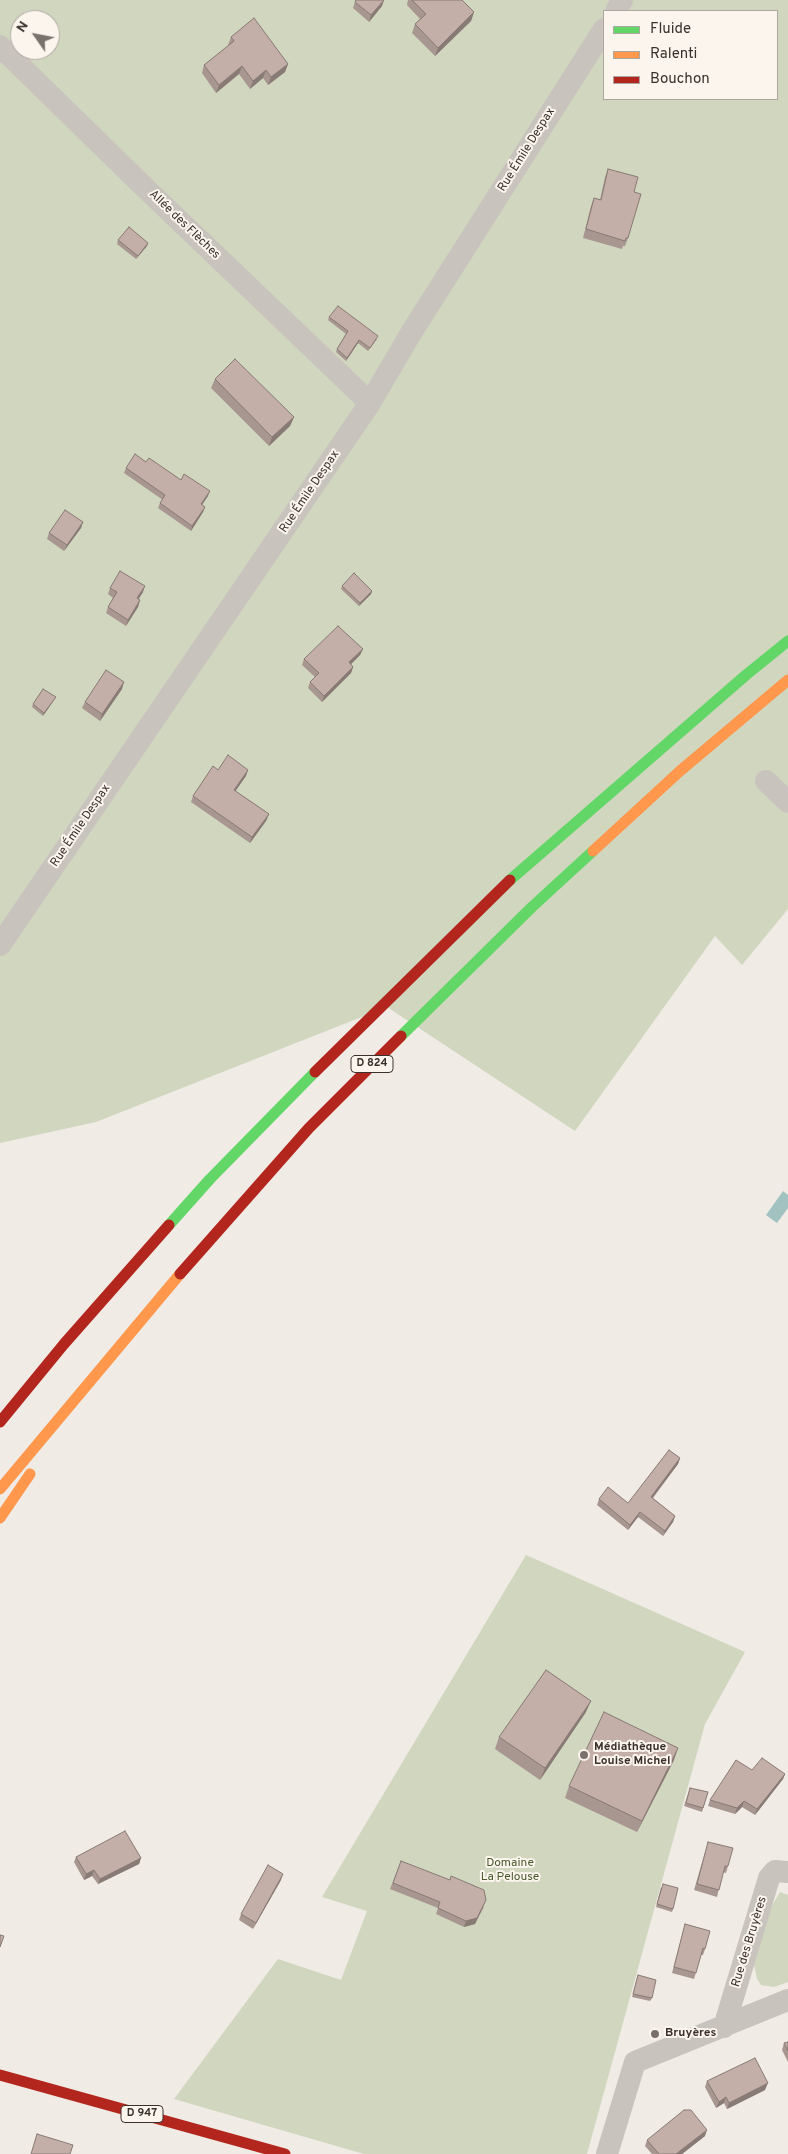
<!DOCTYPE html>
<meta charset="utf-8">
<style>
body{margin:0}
#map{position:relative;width:788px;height:2154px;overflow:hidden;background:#f0ebe5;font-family:Overpass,sans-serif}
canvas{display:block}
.legend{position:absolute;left:603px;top:10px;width:175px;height:90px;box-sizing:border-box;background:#fbf5ee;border:1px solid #aea6a0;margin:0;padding:6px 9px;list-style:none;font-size:15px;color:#3b302b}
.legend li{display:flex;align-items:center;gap:10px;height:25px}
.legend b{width:25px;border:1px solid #aea6a0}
.north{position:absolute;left:10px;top:10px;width:50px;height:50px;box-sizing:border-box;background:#fbf5ee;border:1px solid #aea6a0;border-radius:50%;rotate:303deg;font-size:14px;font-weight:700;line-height:20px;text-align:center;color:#3b302b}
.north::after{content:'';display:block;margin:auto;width:18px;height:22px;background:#7a716c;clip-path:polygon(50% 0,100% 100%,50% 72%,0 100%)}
</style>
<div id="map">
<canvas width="788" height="2154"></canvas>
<ul class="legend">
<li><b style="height:6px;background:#63d668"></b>Fluide</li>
<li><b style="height:6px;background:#ff974d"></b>Ralenti</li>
<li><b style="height:6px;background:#b3261e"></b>Bouchon</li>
</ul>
<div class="north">N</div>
</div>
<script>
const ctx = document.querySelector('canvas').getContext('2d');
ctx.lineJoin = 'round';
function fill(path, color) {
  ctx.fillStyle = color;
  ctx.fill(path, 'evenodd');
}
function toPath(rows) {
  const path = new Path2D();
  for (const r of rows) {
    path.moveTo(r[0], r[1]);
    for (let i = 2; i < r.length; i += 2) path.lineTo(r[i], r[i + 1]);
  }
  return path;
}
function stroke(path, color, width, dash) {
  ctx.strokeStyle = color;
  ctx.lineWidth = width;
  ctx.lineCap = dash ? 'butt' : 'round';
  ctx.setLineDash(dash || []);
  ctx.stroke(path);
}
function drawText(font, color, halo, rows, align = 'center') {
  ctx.font = font + ' Overpass,sans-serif';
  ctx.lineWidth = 4;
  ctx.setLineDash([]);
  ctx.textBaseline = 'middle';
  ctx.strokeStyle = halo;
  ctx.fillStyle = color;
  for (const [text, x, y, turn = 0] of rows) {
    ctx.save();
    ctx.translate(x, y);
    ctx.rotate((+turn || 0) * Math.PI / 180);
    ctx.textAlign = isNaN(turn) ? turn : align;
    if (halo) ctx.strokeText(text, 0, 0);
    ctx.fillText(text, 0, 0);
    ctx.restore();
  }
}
fill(toPath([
 [0,0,788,0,788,909,742,965,715,936,575,1131,387,1007,96,1122,0,1143],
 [604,11,777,11,777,99,604,99],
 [20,20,50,20,50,50,20,50],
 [526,1555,745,1652,705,1724,587,2154,364,2154,174,2099,278,1959,341,1980,367,1911,322,1897],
 [780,1892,788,1895,788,1982,774,1987,761,1985,757,1979,754,1965,770,1909]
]), '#d1d6bf');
fill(toPath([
 [783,1191,788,1195,788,1208,777,1223,766,1215]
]), '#a1c2c1');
stroke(toPath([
 [616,11,622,0],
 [0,46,139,182,370,403],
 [766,781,788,802],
 [0,945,370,403,411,333,604,29],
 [724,2027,769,1878,775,1871,788,1872],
 [607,2154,635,2062,788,2000]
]), '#c9c3be', 22);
stroke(toPath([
 [510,880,746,675,788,641],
 [401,1036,532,907,593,851],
 [169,1225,210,1179,315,1072]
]), '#63d668', 11);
stroke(toPath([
 [593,851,680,771,788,680],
 [0,1489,180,1274],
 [0,1518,30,1474]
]), '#ff974d', 11);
stroke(toPath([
 [315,1072,510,880],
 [180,1274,309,1128,401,1036],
 [0,1422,64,1344,169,1225],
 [0,2075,285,2154]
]), '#b3261e', 11);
fill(toPath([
 [408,0,462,0,474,12,471,21,435,56,412,33,415,24,420,19,407,5],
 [355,2,382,6,369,22,353,8],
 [231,37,288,64,285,72,268,85,263,78,250,89,239,74,216,93,202,73,204,65,229,46,228,45],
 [608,169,634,192,628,238,625,246,623,246,622,249,583,238,591,206,594,198,600,200,605,177],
 [118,240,147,246,136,259,117,244],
 [329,317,377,339,368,351,358,343,346,361,336,352,337,349,346,334,328,320],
 [215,379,294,417,290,426,269,446,211,388],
 [146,462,181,480,208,496,202,505,205,507,203,512,191,531,158,508,160,503,163,500,124,473,126,468],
 [83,522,81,528,64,551,47,539,49,533],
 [342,586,372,591,371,594,359,606,341,589],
 [110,588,143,592,138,599,140,600,138,607,126,626,106,613,108,607,113,598,108,594],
 [363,649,360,655,351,664,353,667,351,673,322,702,308,688,310,682,315,677,302,665,304,659],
 [122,689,100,721,82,708,85,702],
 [56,697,54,700,43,716,32,707,33,704],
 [218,770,246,776,235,791,269,814,266,821,250,843,191,802,193,796],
 [680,1458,678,1464,653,1498,675,1516,673,1522,663,1536,638,1517,628,1530,597,1505,599,1499,628,1503],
 [586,1712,540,1780,495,1749,499,1737],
 [674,1760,637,1832,565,1798,569,1786],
 [752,1770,785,1774,783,1779,755,1815,742,1807,735,1814,708,1806,710,1800],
 [690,1788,708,1792,702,1812,684,1806],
 [708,1842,728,1866,726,1873,723,1872,717,1897,694,1890],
 [76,1857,141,1858,139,1864,98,1884,92,1876,84,1880,74,1862],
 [401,1861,484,1907,475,1924,464,1927,436,1914,438,1908,390,1889],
 [281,1880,253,1929,239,1920,241,1914],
 [661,1887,673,1909,672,1912,656,1907],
 [685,1924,705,1949,703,1955,701,1955,694,1979,672,1973],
 [638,1975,652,1998,650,2001,632,1997],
 [788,2042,788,2062,782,2050,784,2043],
 [707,2081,765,2090,727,2109,724,2103,716,2108,705,2087],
 [705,2136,682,2154,652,2154,645,2146,647,2140]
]), '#a89690');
fill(toPath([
 [384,0,382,6,369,22,371,15],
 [474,12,471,21,435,56,438,48],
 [288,64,285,72,268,85,271,77],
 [242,66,239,74,216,93,219,85],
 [266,70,263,78,250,89,253,81],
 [148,243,147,246,136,259,138,256],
 [359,340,358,343,346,361,347,358],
 [294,417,290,426,269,446,272,437],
 [210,491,208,496,199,509,201,504],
 [205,507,203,512,191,531,192,526],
 [83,522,81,528,64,551,67,545],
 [145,586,143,592,135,605,137,598],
 [372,591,371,594,359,606,360,603],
 [140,600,138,607,126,626,128,620],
 [363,649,360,655,347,668,349,662],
 [353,667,351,673,322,702,324,696],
 [124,682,122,689,100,721,102,714],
 [56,697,54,700,43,716,44,713],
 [248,770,246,776,232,796,234,790],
 [269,814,266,821,250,843,252,837],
 [680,1458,678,1464,649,1502,651,1497],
 [640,1512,638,1517,628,1530,630,1525],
 [675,1516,673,1522,663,1536,665,1531],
 [591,1701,586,1712,540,1780,545,1768],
 [678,1748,674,1760,637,1832,642,1821],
 [785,1774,783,1779,755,1815,757,1809],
 [744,1801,742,1807,735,1814,737,1808],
 [141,1858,139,1864,98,1884,100,1879],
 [94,1870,92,1876,84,1880,86,1874],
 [283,1874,281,1880,253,1929,256,1923],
 [486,1900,475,1924,464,1927,466,1921],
 [768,2083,765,2090,727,2109,729,2103],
 [726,2097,724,2103,716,2108,719,2102],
 [707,2130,705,2136,682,2154,676,2154]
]), '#887a75');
const building = toPath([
 [356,0,384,0,371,15,355,2,356,0],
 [412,0,462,0,474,12,438,48,415,24,426,14,412,0],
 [254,18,288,64,271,77,266,70,253,81,242,66,219,85,204,65,234,41,231,37,254,18],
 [608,169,638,177,634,192,641,194,628,238,626,238,625,241,586,229,594,198,601,200,608,169],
 [129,227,148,243,138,256,118,240,129,227],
 [338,306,378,336,370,348,359,340,347,358,337,349,348,331,329,317,338,306],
 [235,359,294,417,272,437,215,379,235,359],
 [135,454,146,462,149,458,181,480,184,474,210,491,201,504,205,507,192,526,160,503,165,495,126,468,135,454],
 [65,510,83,522,67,545,49,533,65,510],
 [120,571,145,586,137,598,140,600,128,620,108,607,117,592,110,588,120,571],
 [354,573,372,591,360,603,342,586,354,573],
 [338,626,363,649,349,662,353,667,324,696,310,682,319,673,304,659,338,626],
 [106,670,124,682,102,714,85,702,106,670],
 [43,689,56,697,44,713,33,704,43,689],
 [228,755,248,770,234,790,269,814,252,837,193,796,213,766,218,770,228,755],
 [669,1450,680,1458,651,1497,675,1516,665,1531,640,1512,630,1525,599,1499,608,1487,628,1503,669,1450],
 [546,1670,591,1701,545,1768,499,1737,546,1670],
 [604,1712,678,1748,642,1821,569,1786,604,1712],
 [762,1758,785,1774,757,1809,744,1801,737,1808,710,1800,736,1760,752,1770,762,1758],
 [690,1788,708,1792,703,1808,686,1803,690,1788],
 [125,1831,141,1858,100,1879,94,1870,86,1874,76,1857,125,1831],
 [708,1842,733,1848,728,1866,725,1866,719,1890,697,1884,708,1842],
 [401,1861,450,1880,451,1876,484,1890,486,1900,477,1918,466,1921,438,1908,440,1902,393,1883,401,1861],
 [268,1865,283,1874,256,1923,241,1914,268,1865],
 [663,1884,678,1888,673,1909,657,1904,663,1884],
 [685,1924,710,1931,705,1949,703,1948,696,1973,674,1967,685,1924],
 [0,1935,4,1936,0,1947,0,1935],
 [638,1975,656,1980,652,1998,633,1994,638,1975],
 [788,2042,788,2051,784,2043,788,2042],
 [755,2058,768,2083,729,2103,726,2097,719,2102,707,2081,755,2058],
 [684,2110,691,2110,707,2130,676,2154,659,2154,647,2140,684,2110],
 [37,2134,73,2145,70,2154,31,2154,37,2134]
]);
fill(building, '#c3afa7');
stroke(building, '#887a75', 1);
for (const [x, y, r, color] of [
 [584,1755,5,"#7a716c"],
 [655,2034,5,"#7a716c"]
]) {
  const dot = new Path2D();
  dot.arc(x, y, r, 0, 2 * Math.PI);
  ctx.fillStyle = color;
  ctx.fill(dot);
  stroke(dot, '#fbf5ee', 2);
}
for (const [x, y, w] of [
 [372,1064,42],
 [142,2114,42]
]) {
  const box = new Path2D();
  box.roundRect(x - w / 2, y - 8.5, w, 17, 4);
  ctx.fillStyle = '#fbf5ee';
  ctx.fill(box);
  stroke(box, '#3b302b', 1);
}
drawText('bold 11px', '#3b302b', null, [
 ["D 824",372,1064],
 ["D 947",142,2114]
]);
drawText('12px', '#3b302b', '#fbf5ee', [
 ["Rue Émile Despax",527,150,-58],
 ["Allée des Flèches",184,225,44],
 ["Rue Émile Despax",310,492,-56],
 ["Rue Émile Despax",81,826,-56],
 ["Rue des Bruyères",750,1942,-73]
]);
drawText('bold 12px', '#3b302b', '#fbf5ee', [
 ["Médiathèque",594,1748],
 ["Louise Michel",594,1762],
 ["Bruyères",665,2034]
], 'left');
drawText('12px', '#4a5a2e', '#fbf5ee', [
 ["Domaine",510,1864],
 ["La Pelouse",510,1878]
]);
</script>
